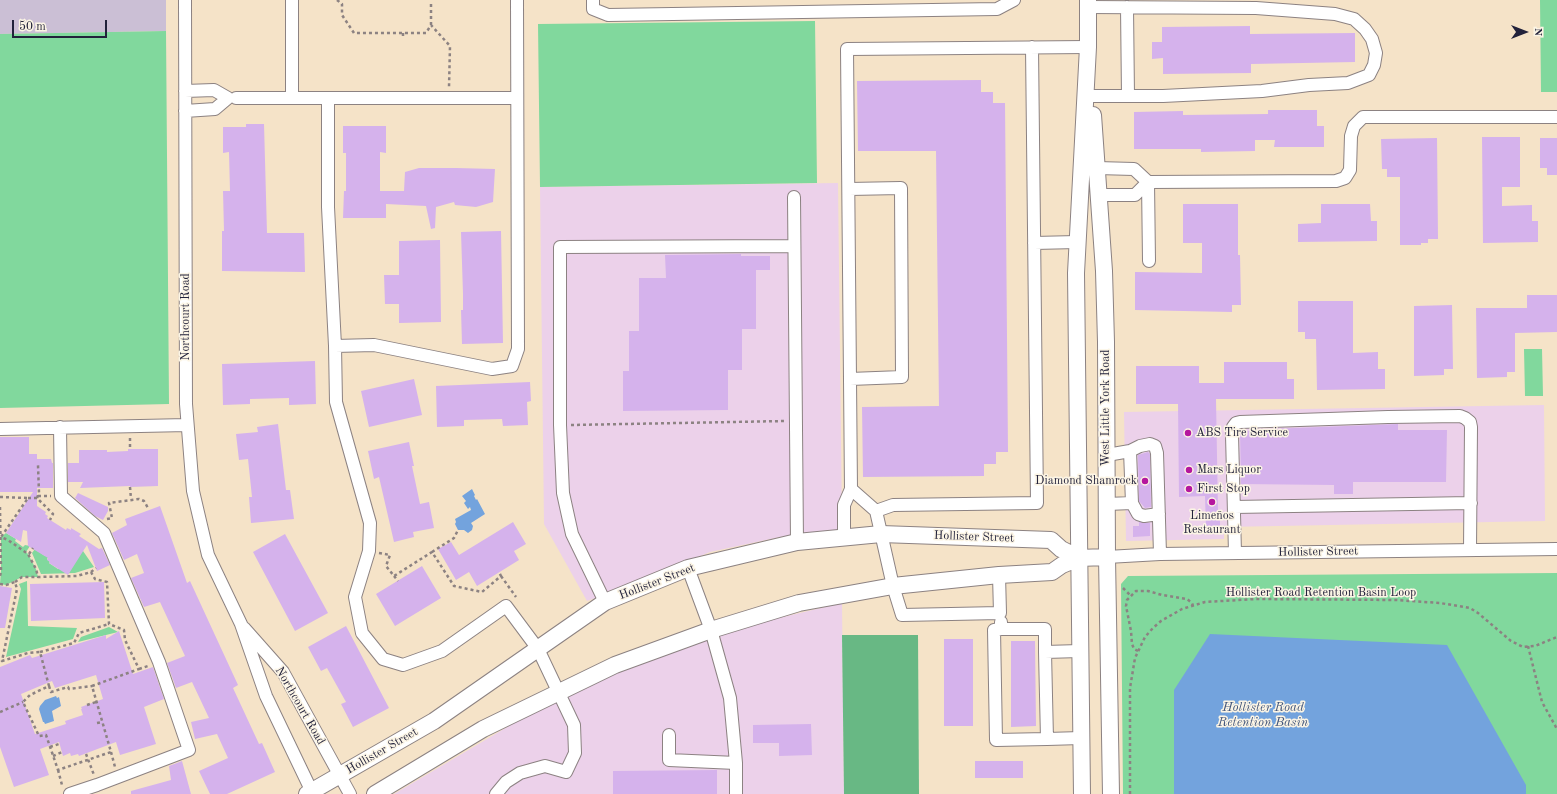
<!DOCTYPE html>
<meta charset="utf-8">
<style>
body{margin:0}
#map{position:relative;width:1557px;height:794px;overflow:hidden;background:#f5e3c8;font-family:"Old Standard TT",serif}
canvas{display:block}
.north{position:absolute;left:1505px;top:12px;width:40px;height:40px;-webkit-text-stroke:3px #fcf5e5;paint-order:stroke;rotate:90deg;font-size:11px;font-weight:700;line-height:16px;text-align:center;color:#22223b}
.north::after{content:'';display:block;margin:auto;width:14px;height:18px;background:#22223b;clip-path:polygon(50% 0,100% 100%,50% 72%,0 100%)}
.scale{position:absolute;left:12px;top:20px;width:95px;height:18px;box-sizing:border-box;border:2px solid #22223b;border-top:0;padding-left:5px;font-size:12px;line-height:14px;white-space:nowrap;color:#22223b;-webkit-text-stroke:3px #fcf5e5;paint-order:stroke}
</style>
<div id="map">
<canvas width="1557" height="794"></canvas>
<div class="north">N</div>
<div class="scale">50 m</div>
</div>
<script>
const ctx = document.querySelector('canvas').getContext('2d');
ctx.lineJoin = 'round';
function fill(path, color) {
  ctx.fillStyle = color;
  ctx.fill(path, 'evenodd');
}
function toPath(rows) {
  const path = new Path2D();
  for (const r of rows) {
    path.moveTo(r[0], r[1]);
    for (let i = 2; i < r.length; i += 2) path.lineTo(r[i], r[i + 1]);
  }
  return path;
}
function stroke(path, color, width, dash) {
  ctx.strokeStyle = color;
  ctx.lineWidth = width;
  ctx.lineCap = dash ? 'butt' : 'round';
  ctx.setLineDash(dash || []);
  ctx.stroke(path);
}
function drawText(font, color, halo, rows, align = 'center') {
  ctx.font = font + ' "Old Standard TT",serif';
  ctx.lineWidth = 3;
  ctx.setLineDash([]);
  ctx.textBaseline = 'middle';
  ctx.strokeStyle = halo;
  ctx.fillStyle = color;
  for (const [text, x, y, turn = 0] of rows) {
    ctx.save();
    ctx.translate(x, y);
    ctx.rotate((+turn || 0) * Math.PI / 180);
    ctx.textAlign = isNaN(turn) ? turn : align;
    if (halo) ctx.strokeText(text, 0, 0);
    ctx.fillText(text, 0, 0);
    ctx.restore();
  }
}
fill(toPath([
 [838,183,842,524,840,528,837,530,780,537,710,552,632,585,587,601,544,524,540,187],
 [1544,405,1545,521,1224,527,1224,539,1126,541,1124,412],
 [842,603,844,794,394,794,519,720,614,672,732,629]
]), '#ecd1ea');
fill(toPath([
 [0,0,166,0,166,31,0,34]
]), '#cbbfd5');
fill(toPath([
 [1540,0,1557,0,1557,92,1541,92],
 [815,21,817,183,540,187,538,24],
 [166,31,169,404,0,408,0,34],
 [1524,349,1542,349,1543,396,1525,396],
 [6,533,16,539,15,541,23,547,25,545,30,546,26,552,28,554,36,569,38,577,22,577,6,585,0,584,1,571,1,537],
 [35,549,45,556,49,556,47,559,50,562,49,563,58,569,81,550,83,551,94,567,75,573,41,574,32,553],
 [1557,573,1557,794,1123,794,1121,584,1128,576],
 [27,581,28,626,77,628,73,639,6,657,21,589,19,584],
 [109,627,118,632,78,642,81,637]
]), '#81d89d');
fill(toPath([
 [842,635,918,635,919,794,844,794]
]), '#68b884');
fill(toPath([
 [472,489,475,495,474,496,476,500,477,499,485,514,471,523,473,526,472,530,468,533,464,530,458,530,455,524,456,522,455,519,471,510,470,507,468,509,464,503,466,501,462,496],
 [1210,634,1447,645,1526,785,1526,794,1174,794,1174,690],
 [56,696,57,698,59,697,61,706,52,711,54,721,45,724,44,722,43,722,39,709,40,706,45,700]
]), '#73a3dd');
fill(toPath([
 [1250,26,1250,34,1355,33,1355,62,1251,64,1251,73,1163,74,1163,58,1152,59,1152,42,1162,42,1162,27],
 [981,80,981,92,993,92,993,103,1005,103,1008,452,996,452,996,464,984,464,984,476,863,477,862,407,939,406,936,151,858,151,857,81],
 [1268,110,1317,110,1317,126,1324,126,1324,147,1274,147,1275,140,1255,140,1255,151,1201,152,1201,149,1134,149,1134,112,1183,111,1183,115,1268,114],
 [246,124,264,124,267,233,304,233,305,272,222,271,222,231,224,231,223,191,230,191,229,152,223,153,223,127,246,127],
 [343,126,386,126,386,153,380,152,380,191,404,191,405,172,419,168,456,168,495,169,493,202,476,207,455,205,454,202,436,207,435,228,431,229,426,206,386,204,386,218,343,218,344,191,346,191,346,153,343,153],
 [1482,137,1520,137,1520,187,1502,187,1502,206,1532,205,1532,221,1538,221,1538,242,1483,243],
 [1437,138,1438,239,1428,239,1428,243,1421,243,1421,245,1400,245,1400,177,1387,177,1387,169,1382,169,1381,139],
 [1540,138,1557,138,1557,175,1547,175,1547,168,1540,168],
 [1183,204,1238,204,1238,255,1240,255,1241,305,1232,305,1232,312,1135,310,1135,272,1202,273,1202,243,1183,243],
 [1321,204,1370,204,1371,221,1377,221,1377,241,1298,242,1298,224,1321,223],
 [501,231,503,343,462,344,461,310,463,310,463,294,461,232],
 [440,240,441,322,399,323,399,304,385,304,384,275,399,275,399,241],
 [741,254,741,256,770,256,770,270,756,270,756,329,742,329,742,370,728,370,728,410,623,411,623,371,629,371,629,331,639,331,639,278,666,278,665,255],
 [1527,295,1557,295,1557,332,1515,333,1515,372,1507,372,1507,377,1477,378,1476,308,1527,308],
 [1298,301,1353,301,1353,353,1378,352,1378,369,1385,369,1385,389,1317,390,1316,339,1305,339,1305,332,1298,332],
 [1452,305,1453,369,1444,369,1444,375,1414,376,1414,306],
 [315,361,316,404,289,405,289,398,250,399,250,404,223,405,222,364],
 [1224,362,1287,362,1287,379,1294,379,1294,399,1216,399,1218,512,1220,512,1220,529,1206,529,1205,496,1179,497,1178,404,1136,404,1136,366,1199,366,1199,383,1224,383],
 [414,379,422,415,369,427,361,391],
 [530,382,531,401,527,402,528,425,503,426,502,419,464,420,464,426,437,427,436,386],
 [278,424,286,490,290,490,294,519,251,523,249,497,252,497,248,459,239,460,236,434,258,432,257,427],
 [1398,424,1398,430,1447,430,1446,482,1353,482,1353,494,1334,494,1334,485,1241,484,1240,431,1269,431,1269,429],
 [0,437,29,437,29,454,37,454,37,459,51,459,52,463,53,463,53,488,37,488,37,506,46,512,45,514,48,516,47,518,66,530,67,528,71,530,71,528,81,534,79,536,99,549,102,548,110,565,97,571,87,545,68,575,49,563,50,562,47,560,48,558,28,546,27,531,23,530,21,542,6,533,33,492,0,492],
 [409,442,414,466,412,466,420,504,429,502,434,528,413,532,414,537,394,542,379,477,374,479,368,451],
 [128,449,158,449,158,486,130,487,130,486,80,488,83,482,68,482,68,463,79,463,79,450,107,450,107,452,128,451],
 [1148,452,1150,454,1151,507,1145,508,1139,501,1138,455],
 [78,493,108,507,108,511,103,520,95,516,75,498],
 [160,506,187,583,190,581,238,685,233,688,259,744,262,743,275,772,227,794,210,794,199,771,228,758,217,734,195,739,191,722,209,718,192,682,176,688,167,663,185,656,160,602,144,607,131,578,144,573,137,554,124,560,112,533,127,525,125,519],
 [513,522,526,544,514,551,519,560,477,586,469,572,456,580,438,549,451,542,459,555],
 [1139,522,1150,523,1150,536,1133,537,1133,526,1139,526],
 [285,534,328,613,295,631,253,552],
 [422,566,441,598,395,626,376,594],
 [104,582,105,618,31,621,30,584],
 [0,586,12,588,5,628,0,628],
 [346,626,389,708,353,727,341,704,346,702,327,668,321,671,308,647],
 [119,631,133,674,153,667,164,699,144,707,156,744,120,755,116,742,79,756,78,754,71,756,70,753,63,756,59,742,40,749,49,775,14,787,0,747,0,667,30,655,32,658,106,635,106,639],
 [96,675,103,699,81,707,82,709,81,709,83,715,65,721,66,724,35,734,21,694,52,681,55,688],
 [944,639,973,639,973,726,944,726],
 [1011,641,1035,641,1036,726,1011,727],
 [811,724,812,755,779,756,779,743,753,743,753,725],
 [182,761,191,794,131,794,131,791,171,780,169,766],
 [975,761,1023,761,1023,778,975,778],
 [717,770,717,794,613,794,613,771]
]), '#d5b2ec');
const minor = toPath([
 [185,0,186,404,193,491,208,555,241,624,266,696,313,794],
 [593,0,593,9,608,15,997,9,1014,0],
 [1088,7,1256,8,1335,14,1354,19,1365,29,1372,39,1376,53,1374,65,1369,75,1348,83,1309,85,1262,91,1163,96,1092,96],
 [1127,7,1128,96],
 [185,91,214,90,228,98,215,109,185,111],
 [236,98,328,98,328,207,335,346,336,402,370,523,369,551,355,597,362,633,383,659,403,665,442,651,506,606,538,649,574,725,575,753,566,772,545,766,520,773,506,782,496,794],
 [292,98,292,0],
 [328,98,517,98],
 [1097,168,1134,169,1148,182,1336,181,1345,178,1350,170,1351,136,1354,126,1363,117,1557,117],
 [1148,182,1149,261],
 [849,189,901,188,902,377,850,379],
 [1099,195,1135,195,1148,182],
 [794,197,797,542],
 [1034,243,1077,242],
 [335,346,374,345,492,369,512,366,518,349,517,0],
 [60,427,61,496,104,533,159,662,189,750,97,785,70,794],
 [0,429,187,425],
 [1107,455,1130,451,1140,446,1150,444,1155,446,1157,453,1160,554],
 [1132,503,1138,514,1144,516,1159,514],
 [1107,504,1132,503,1130,451],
 [1234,507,1471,503],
 [876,511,893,505,1037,503,1032,47],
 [844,538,844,505,851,489],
 [1235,553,1232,435,1233,427,1236,423,1240,422,1388,417,1460,416,1465,418,1470,422,1471,427,1470,550],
 [1107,557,1160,554,1557,549],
 [688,568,711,630,730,698,736,763,736,794],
 [999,575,1000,613,902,615,893,586,876,511,851,489,847,49,1088,47],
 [605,602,572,534,563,493,560,425,560,247,794,246],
 [1001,622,1001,629,1045,629,1045,652],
 [244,628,283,672,350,794],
 [1001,629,994,630,996,740,1047,739],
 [1080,651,1045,652,1047,739,1081,738],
 [669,735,669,760,736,763]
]);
const major = toPath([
 [1093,115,1104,271,1106,342,1107,557,1111,794],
 [307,794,434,721,605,602,688,568,797,542,881,534,1051,540,1061,549,1079,558],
 [375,794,483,729,615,665,711,630,799,603,893,586,999,575,1052,572,1062,565,1079,558,1107,557],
 [1082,794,1076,273,1088,47,1088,0]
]);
stroke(minor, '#8c8282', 14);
stroke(major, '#8c8282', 18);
stroke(toPath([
 [337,0,342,4,342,15,354,33,426,33,431,25,450,46,449,87],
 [431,25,431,1],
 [403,33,403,39],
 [571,425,786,421],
 [130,438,130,449],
 [130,487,131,499],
 [38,496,51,496],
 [0,497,28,498,1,537],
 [28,498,37,498,53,514,50,520],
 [37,498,39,493,38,465],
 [0,507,1,572,0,576],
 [107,519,112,518,109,503,139,499,144,501,148,508],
 [432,552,454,538,458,530],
 [379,553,390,555,386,566,394,576,432,552,454,586,482,592,501,576,499,572],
 [29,554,33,548],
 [91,572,96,568],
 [394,576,398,581],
 [501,576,516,597],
 [15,582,22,577,38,577],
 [0,584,6,585,15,582,17,589,2,661,28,653,40,652,49,686,30,695,23,702,39,736,46,735,58,770,111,752,92,686,139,669,125,640,124,630,109,624,107,582,95,579,91,572,77,576,38,577,36,569,28,554,8,540,1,537],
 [1123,588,1131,596],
 [1528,646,1542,702,1557,729],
 [1138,651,1134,649,1132,644,1131,631,1126,606,1127,600,1136,591,1148,591,1162,595,1187,599,1192,603,1193,606],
 [40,652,74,643,79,633,109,624],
 [139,669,148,666],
 [49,686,51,692,68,687,69,689,92,686],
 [87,705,96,702],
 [0,712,23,702],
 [97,723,102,722],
 [50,747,59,744],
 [111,752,115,767],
 [86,754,94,775],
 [53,756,62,752],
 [58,770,62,785],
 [1130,794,1130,688,1135,658,1145,637,1153,628,1161,621,1182,609,1205,602,1256,599,1396,600,1440,603,1470,608,1478,613,1511,641,1523,647,1535,646,1557,637]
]), '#8c8282', 2.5, [3, 3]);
stroke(minor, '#fff', 12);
stroke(major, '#fff', 16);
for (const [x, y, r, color] of [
 [1188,433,4,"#b5179e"],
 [1189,470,4,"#b5179e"],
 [1145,481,4,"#b5179e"],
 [1189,489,4,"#b5179e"],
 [1212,502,4,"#b5179e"]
]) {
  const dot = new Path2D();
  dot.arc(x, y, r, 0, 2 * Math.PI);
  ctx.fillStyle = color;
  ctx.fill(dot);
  stroke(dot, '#fcf5e5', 1.5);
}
drawText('12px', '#22223b', '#fcf5e5', [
 ["Northcourt Road",186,317,-90],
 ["West Little York Road",1106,408,-90],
 ["Hollister Street",974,537,2],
 ["Hollister Street",1318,552,-1],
 ["Hollister Street",657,582,-21],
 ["Hollister Road Retention Basin Loop",1321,593],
 ["Northcourt Road",300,706,60],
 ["Hollister Street",382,751,-30]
]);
drawText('12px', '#22223b', '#fcf5e5', [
 ["ABS Tire Service",1196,433],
 ["Mars Liquor",1197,470],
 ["Diamond Shamrock",1137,481,"right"],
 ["First Stop",1197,489],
 ["Limeños",1212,516,"center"],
 ["Restaurant",1212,530,"center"]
], 'left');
drawText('italic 13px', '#42567c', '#fcf5e5', [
 ["Hollister Road",1263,708],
 ["Retention Basin",1263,723]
]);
</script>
